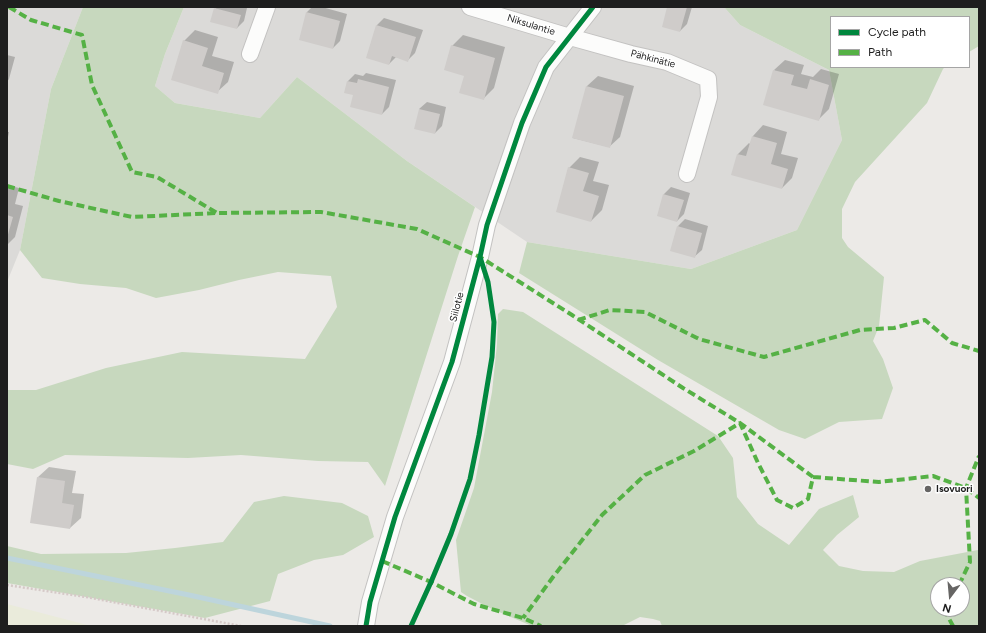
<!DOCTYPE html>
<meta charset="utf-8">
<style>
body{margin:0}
#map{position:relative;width:986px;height:633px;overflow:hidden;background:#eceae7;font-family:Figtree,sans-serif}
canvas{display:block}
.frame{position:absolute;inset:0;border:8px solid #1e1e1e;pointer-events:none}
.legend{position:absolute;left:830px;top:16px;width:140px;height:52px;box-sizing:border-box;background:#fff;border:1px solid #a5a5a5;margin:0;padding:5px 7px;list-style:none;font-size:12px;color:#1e1e1e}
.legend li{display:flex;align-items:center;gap:8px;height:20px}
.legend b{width:20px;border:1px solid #a5a5a5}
.north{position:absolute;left:930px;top:577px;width:40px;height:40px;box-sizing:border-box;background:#fff;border:1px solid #a5a5a5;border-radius:50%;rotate:196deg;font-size:11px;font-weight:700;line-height:16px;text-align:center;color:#1e1e1e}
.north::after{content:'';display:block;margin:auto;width:14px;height:18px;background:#666564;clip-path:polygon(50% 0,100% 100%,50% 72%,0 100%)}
</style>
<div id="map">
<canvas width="986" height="633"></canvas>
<div class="frame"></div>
<ul class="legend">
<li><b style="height:5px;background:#00873e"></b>Cycle path</li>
<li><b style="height:5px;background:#55b145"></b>Path</li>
</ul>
<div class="north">N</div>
</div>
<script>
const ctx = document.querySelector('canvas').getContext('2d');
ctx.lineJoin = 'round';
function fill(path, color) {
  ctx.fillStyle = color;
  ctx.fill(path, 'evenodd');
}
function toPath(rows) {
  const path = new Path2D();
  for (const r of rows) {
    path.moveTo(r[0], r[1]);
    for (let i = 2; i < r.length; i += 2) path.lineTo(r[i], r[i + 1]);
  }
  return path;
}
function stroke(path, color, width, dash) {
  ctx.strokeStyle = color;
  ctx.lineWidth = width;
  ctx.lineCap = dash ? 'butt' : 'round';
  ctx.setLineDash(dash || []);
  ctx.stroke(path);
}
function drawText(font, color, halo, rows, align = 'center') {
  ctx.font = font + ' Figtree,sans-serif';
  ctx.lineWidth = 3;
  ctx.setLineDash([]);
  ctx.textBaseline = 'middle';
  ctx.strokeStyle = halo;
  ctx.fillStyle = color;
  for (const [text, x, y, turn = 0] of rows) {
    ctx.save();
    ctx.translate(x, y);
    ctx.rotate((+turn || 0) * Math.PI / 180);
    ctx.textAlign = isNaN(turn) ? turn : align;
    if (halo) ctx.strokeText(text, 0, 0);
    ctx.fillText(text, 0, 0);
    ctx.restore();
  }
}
fill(toPath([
 [7,7,83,7,51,89,20,250,7,282],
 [184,7,724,7,740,25,829,70,842,140,797,230,691,269,527,242,407,161,297,77,260,118,175,103,155,86,165,54]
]), '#dbdad8');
fill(toPath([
 [7,604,91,626,7,626]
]), '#eaebdb');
fill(toPath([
 [83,7,184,7,165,54,155,86,175,103,260,118,297,77,407,161,475,207,458,256,385,486,368,462,318,461,241,455,188,458,65,455,33,469,7,464,7,390,36,390,106,368,182,352,305,359,337,307,331,276,278,272,239,280,199,290,156,298,126,288,80,284,42,278,20,250,51,89],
 [724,7,979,7,979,46,969,52,969,17,831,17,831,67,945,67,943,69,927,103,855,182,842,209,842,238,848,247,884,277,879,326,873,341,883,359,893,388,882,419,839,422,805,439,779,430,658,360,519,273,527,242,691,269,797,230,842,140,829,70,740,25],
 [503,309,523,312,718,436,733,458,737,497,758,524,789,545,819,509,853,495,859,517,837,535,823,550,839,566,863,571,894,572,920,561,978,550,979,626,662,626,660,621,653,619,640,617,622,626,532,626,492,609,467,596,461,592,456,540,474,488,492,392,497,344,498,314],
 [938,585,962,585,962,609,938,609],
 [284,496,342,503,368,516,374,537,343,555,314,560,278,574,270,601,205,618,7,583,7,546,41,554,126,553,175,548,223,542,254,502]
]), '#c7d8be');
fill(toPath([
 [216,7,244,7,247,8,244,21,237,28,215,8],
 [312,7,322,7,347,14,340,41,333,48,300,39,307,12],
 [668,7,692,7,687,24,680,31],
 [384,18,423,30,415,53,408,60,396,57,389,64,367,57,377,25],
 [195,30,218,37,212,56,234,62,228,82,217,92,184,41],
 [463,35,505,47,494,88,483,99,465,75,452,46],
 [7,55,15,57,9,79,7,82],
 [785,60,804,65,801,74,813,77,821,69,839,74,829,109,818,120,774,70],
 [366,73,396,80,389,107,382,114,354,94,345,92,348,81,355,74,363,76],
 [598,76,634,86,620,137,609,147,573,138,587,86],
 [427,102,446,107,442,126,435,133,419,109],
 [763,125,787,132,781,154,798,158,792,178,782,188,733,174,738,154,749,143,750,144,753,136],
 [7,132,9,132,7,142],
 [580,157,599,162,593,181,609,185,602,210,591,221,569,168],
 [7,185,19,188,15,204,23,206,15,237,7,245],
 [671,187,690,193,684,214,677,221,658,215,664,194],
 [685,219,708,226,702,250,694,257,678,226],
 [49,467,76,471,72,493,84,494,81,518,70,528,38,477]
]), '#0003');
stroke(toPath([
 [7,558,189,595,330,626]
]), '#bdd5dc', 5);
fill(toPath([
 [667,7,687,7,680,32,662,27],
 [214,8,241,15,237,29,210,22],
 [306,12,340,21,333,49,299,40],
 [376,25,416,37,408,62,392,56,389,65,366,58],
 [183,40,208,48,202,66,224,73,218,94,171,80],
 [451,45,495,58,484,100,459,93,464,76,444,70],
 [773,70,794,75,791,85,807,89,810,79,829,85,819,121,763,105],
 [358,79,389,87,382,115,350,107,353,95,344,93,347,81,357,83],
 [586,86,624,96,610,148,572,138],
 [419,109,440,114,435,134,414,129],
 [752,136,777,143,771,164,788,169,782,189,731,175,737,154,746,156],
 [568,167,589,173,583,191,599,196,591,222,556,212],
 [663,194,684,200,677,222,657,216],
 [7,215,13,217,7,238],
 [677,226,702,233,695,258,670,251],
 [37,477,65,481,62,503,74,505,70,529,30,523]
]), '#cfccca');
const minor = toPath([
 [470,7,570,37,631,54,667,62,708,79,709,97,687,174],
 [250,54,267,7],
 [366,626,370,602,395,517,452,362,480,257,487,225,522,123,546,67,593,7]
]);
stroke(minor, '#c3c2c1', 18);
stroke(toPath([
 [7,585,86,597,241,626]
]), '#d5c9c7', 2.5, [2, 2]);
stroke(minor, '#fcfcfb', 16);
stroke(toPath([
 [9,7,31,20,82,35,92,85,132,172,157,177,217,213],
 [7,186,59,201,132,217,217,213,321,212,417,229,480,257,572,315,683,388,740,423,813,477,808,499,793,508,777,500,758,463,740,423,694,451,645,475,602,515,553,577,523,618],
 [578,320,610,310,645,312,699,339,764,357,860,330,894,328,925,320,952,343,979,351],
 [813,477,879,482,933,476,966,488,979,498],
 [382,561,431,582,474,604,523,618,541,626],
 [959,585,970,562,966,488,979,456],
 [948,609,946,613,953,626]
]), '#55b145', 4, [8, 4]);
stroke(toPath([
 [366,626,370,602,395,517,452,362,480,257,487,225,522,123,546,67,593,7],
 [411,626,431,582,451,534,470,479,479,435,492,357,494,322,488,282,480,257]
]), '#00873e', 5);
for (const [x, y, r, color] of [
 [928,489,4,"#666564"]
]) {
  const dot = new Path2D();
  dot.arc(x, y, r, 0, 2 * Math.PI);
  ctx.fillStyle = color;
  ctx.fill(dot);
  stroke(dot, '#fff', 1.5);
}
drawText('10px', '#1e1e1e', '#fff', [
 ["Niksulantie",531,25,17],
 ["Pähkinätie",653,59,15],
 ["Siilotie",457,307,-75]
]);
drawText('bold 10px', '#1e1e1e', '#fff', [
 ["Isovuori",936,489]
], 'left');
</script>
